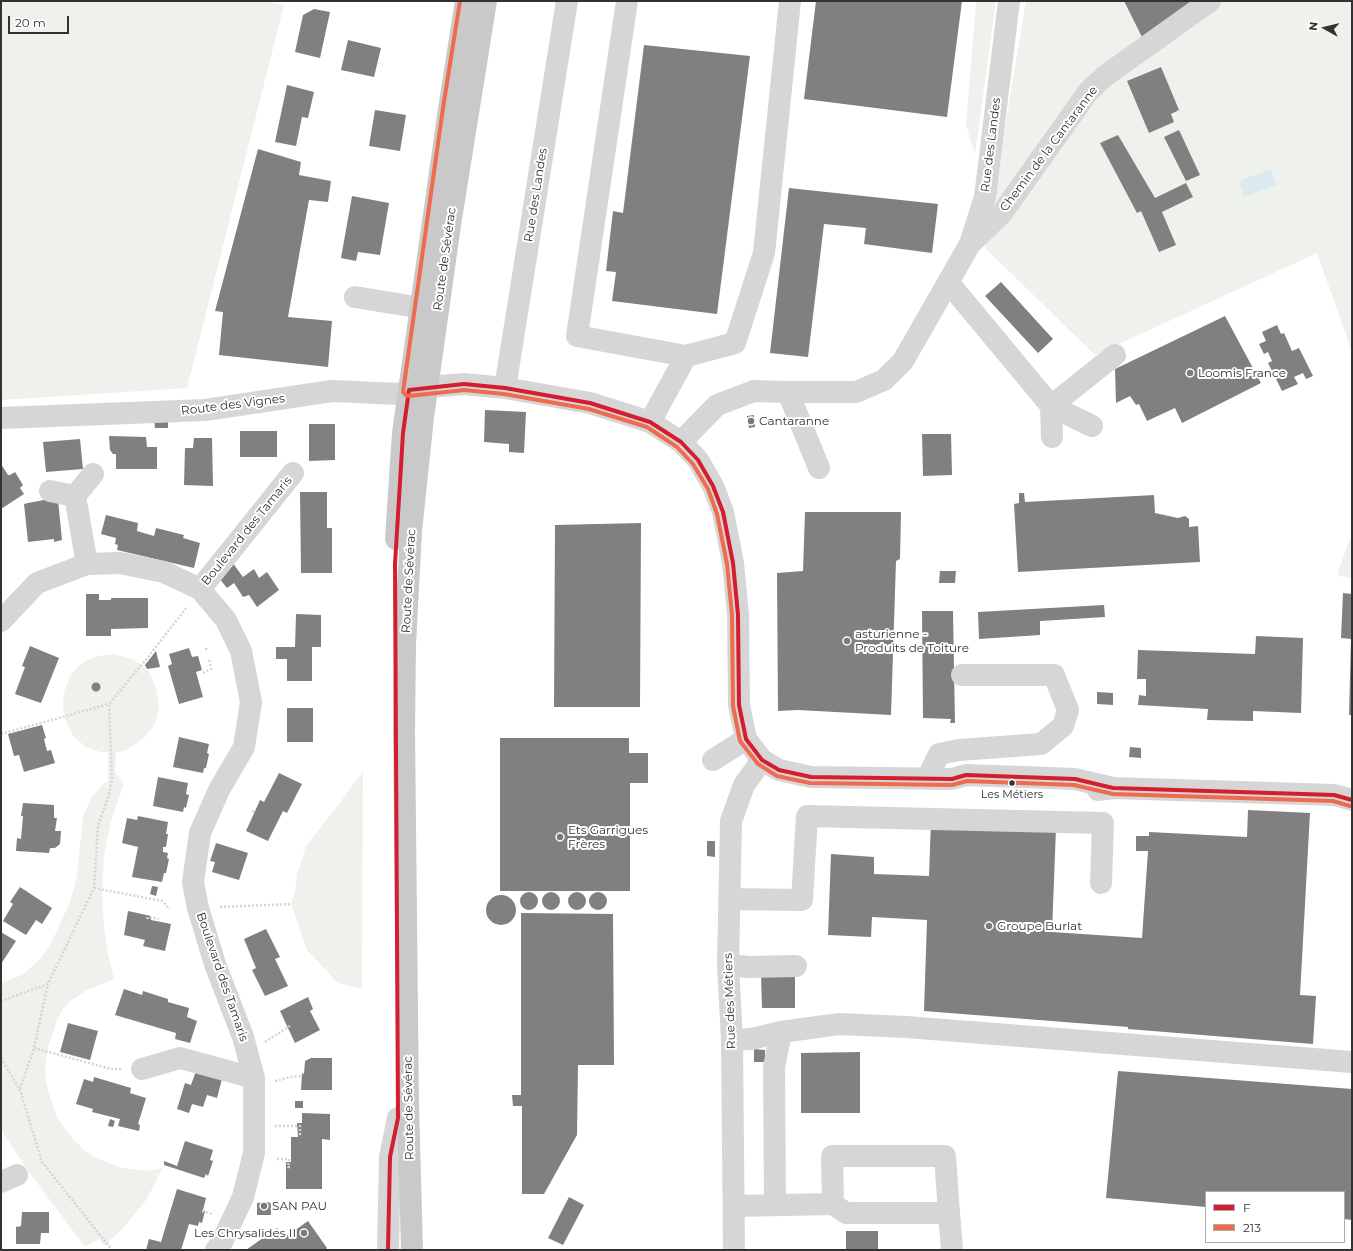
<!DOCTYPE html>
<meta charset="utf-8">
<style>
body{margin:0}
#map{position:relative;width:1353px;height:1251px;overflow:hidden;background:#fff;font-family:Montserrat,sans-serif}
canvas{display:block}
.frame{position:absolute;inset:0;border:2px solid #323232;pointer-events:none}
.legend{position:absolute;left:1205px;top:1191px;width:140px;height:52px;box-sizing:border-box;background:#fff;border:1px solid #adadad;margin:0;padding:5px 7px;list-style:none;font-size:12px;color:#323232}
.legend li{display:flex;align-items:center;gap:8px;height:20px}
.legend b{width:20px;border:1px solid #adadad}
.north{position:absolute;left:1305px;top:8px;width:40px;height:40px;-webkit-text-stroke:3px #fff;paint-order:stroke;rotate:278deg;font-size:11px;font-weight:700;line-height:16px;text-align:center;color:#323232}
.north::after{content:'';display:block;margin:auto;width:14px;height:18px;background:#323232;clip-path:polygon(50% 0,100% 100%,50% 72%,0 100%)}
.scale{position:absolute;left:8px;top:16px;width:61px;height:18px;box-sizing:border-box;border:2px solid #323232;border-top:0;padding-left:5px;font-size:12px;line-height:14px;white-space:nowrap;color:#323232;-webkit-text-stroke:3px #fff;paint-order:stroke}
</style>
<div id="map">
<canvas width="1353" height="1251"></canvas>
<div class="frame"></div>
<ul class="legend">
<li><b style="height:5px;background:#d41d2f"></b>F</li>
<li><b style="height:5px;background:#ee6c4d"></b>213</li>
</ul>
<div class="north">N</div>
<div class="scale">20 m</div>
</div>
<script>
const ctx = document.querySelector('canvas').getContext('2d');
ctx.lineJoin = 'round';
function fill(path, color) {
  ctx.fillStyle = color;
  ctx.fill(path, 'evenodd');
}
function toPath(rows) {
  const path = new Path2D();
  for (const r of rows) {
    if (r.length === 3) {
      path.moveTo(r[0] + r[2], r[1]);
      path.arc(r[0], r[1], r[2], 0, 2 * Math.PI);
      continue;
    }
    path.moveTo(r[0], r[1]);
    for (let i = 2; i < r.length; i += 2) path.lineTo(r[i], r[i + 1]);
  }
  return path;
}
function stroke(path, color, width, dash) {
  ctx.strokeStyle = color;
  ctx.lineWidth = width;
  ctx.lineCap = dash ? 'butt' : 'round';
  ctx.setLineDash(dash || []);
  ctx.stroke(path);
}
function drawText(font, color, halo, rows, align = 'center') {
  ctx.font = font + ' Montserrat,sans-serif';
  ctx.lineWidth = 4;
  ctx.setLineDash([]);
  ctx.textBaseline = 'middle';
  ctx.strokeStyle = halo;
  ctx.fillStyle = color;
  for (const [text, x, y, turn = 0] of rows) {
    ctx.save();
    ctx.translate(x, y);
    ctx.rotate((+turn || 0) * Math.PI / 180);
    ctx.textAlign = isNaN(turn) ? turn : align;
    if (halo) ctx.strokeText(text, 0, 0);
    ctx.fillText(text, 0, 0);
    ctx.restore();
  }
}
fill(toPath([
 [1,1,262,1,284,5,187,388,1,400],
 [976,1,996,1,975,155,966,125],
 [1026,1,1352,1,1352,352,1317,253,1095,355,985,248],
 [1352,533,1352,579,1337,575],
 [114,654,132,659,139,663,148,671,153,680,157,691,159,709,155,724,144,738,127,750,116,752,115,772,124,784,111,821,107,840,104,857,102,892,104,928,108,954,114,979,87,990,69,1002,63,1009,58,1018,48,1047,45,1069,46,1082,49,1094,57,1117,71,1137,84,1150,98,1159,122,1168,148,1171,162,1168,155,1184,144,1203,124,1227,104,1246,99,1239,85,1247,29,1172,1,1130,1,983,22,975,40,959,48,948,56,933,70,902,77,876,83,816,92,797,101,786,108,781,108,752,100,752,86,747,73,736,65,719,63,705,64,692,70,676,79,666,87,660,98,656],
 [363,771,362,989,338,983,307,950,291,904,295,892,297,874,306,846,339,804]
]), '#eff2ec');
fill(toPath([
 [1271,169,1277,185,1244,197,1239,181]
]), '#dce9ef');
fill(toPath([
 [816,1,962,1,947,117,804,99],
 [1124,1,1196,1,1143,39],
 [314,9,330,12,320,58,295,52,303,15],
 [348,40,381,48,374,77,341,70],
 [644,45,750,56,717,314,612,301,616,272,606,271,613,211,623,213],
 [1161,67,1179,110,1171,114,1174,122,1149,133,1127,81],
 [287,85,314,92,308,118,302,117,296,146,275,142],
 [375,110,406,115,400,151,369,146],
 [1179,130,1200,175,1186,181,1164,137],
 [1118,135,1155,198,1186,183,1193,197,1162,212,1176,245,1159,252,1141,211,1137,213,1100,143],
 [258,149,301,162,299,175,331,181,328,202,309,200,288,317,332,321,328,367,219,355,223,312,215,311],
 [789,188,938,204,932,253,864,244,866,228,824,224,808,357,770,353],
 [352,196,389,203,380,255,358,252,356,261,341,258],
 [1001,282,1053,339,1038,353,985,296],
 [1225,316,1261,383,1182,423,1175,408,1147,421,1139,404,1136,405,1130,396,1116,403,1115,369],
 [1277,325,1281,334,1284,333,1292,351,1299,348,1313,376,1306,379,1303,373,1294,377,1298,384,1282,391,1268,363,1272,361,1268,352,1264,354,1259,344,1266,341,1262,332],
 [485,410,526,412,524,453,509,452,509,444,484,442],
 [754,415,755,427,749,428,747,416],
 [154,419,168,419,168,428,155,428],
 [309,424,335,424,335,460,309,461],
 [240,431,277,431,277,457,240,457],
 [922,434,951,434,952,475,923,476],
 [109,436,146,437,147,447,157,447,157,469,116,469,116,454,113,454,110,450],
 [194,438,212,438,213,486,184,485,185,448,193,448],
 [80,439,83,469,46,472,43,442],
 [1,464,8,475,10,475,15,472,23,485,20,488,24,494,1,509],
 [300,492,327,492,327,528,332,528,332,573,301,573],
 [1019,493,1024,493,1025,502,1154,495,1155,513,1178,518,1185,516,1189,519,1189,527,1198,526,1200,562,1018,572,1014,504,1019,503],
 [44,500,58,500,62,540,54,542,54,539,28,542,24,504,28,503],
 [805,512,901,512,900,559,896,561,891,715,798,710,778,711,777,573,803,571],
 [106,515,138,523,137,531,154,536,156,528,184,535,183,538,200,543,194,568,117,550,118,545,115,544,116,538,101,534],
 [641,523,640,707,554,707,555,525],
 [232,562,243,577,254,569,259,578,267,572,279,590,257,607,249,595,243,597,234,583,227,588,219,578],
 [940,571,956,571,955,583,939,583],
 [1343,593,1352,594,1352,715,1349,715,1351,639,1341,638],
 [86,594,99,594,99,600,111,600,111,598,148,598,148,628,111,629,111,636,86,636],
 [1104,605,1105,617,1040,621,1040,635,979,639,978,612],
 [922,611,953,611,955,723,950,723,951,719,923,718],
 [296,614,321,615,321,647,312,647,312,681,287,681,287,659,276,659,276,647,295,647],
 [1256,636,1303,638,1301,713,1253,711,1253,721,1207,720,1208,709,1138,705,1139,695,1146,696,1146,679,1137,679,1138,650,1255,654],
 [30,646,59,658,41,703,15,694,25,667,22,666],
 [189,648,192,657,198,656,202,670,196,672,203,697,179,704,168,666,172,664,169,654],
 [156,651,160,667,147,669,145,665],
 [96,687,4.5],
 [1097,692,1113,693,1113,705,1097,704],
 [287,708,313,708,313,742,287,742],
 [42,725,46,738,44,739,47,751,51,750,55,763,24,772,19,755,14,756,8,734],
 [179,737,209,744,207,753,209,754,206,768,204,768,203,773,173,767],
 [500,738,629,738,629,753,648,753,648,783,630,783,630,891,500,891],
 [1130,747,1141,748,1141,758,1129,757],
 [279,773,302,784,287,813,283,811,268,841,246,831,260,800,264,802],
 [158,777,188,783,186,794,189,795,186,808,184,807,183,812,153,806],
 [23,803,54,805,54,818,57,818,55,831,61,831,60,844,55,848,50,848,49,853,16,851,17,838,21,839,23,816,21,816],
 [1248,810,1310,813,1300,995,1316,996,1313,1044,1128,1029,1128,1027,924,1011,927,920,872,917,871,937,828,935,831,854,874,857,874,874,929,876,931,821,1056,828,1052,932,1142,938,1148,851,1136,851,1136,836,1149,836,1149,832,1247,837],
 [138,816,168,822,166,834,168,834,166,847,163,847,163,852,168,853,167,858,169,859,166,873,164,873,162,882,132,877,138,847,122,843,127,818,137,820],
 [707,841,715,841,715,857,707,856],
 [216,843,248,853,239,880,212,872,215,862,210,861],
 [152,886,158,887,156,896,150,894],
 [20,887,52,908,42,924,36,920,26,935,3,921,13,904,10,902],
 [551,901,9],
 [577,901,9],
 [529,901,9],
 [598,901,9],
 [501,910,15],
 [128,911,151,916,151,920,171,924,165,951,143,946,145,940,124,935],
 [521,913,613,914,614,1065,578,1065,577,1135,544,1194,522,1194,522,1106,513,1106,512,1095,521,1095],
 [266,929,280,957,275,959,288,986,265,996,252,970,256,968,244,939],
 [1,932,16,941,1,964],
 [761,974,795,974,795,1008,762,1008],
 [124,989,142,995,143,991,168,999,168,1002,189,1008,187,1017,197,1021,190,1043,175,1039,176,1033,115,1015],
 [308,997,313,1009,310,1011,320,1030,295,1043,280,1011],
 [68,1023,98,1031,90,1060,60,1052],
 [754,1049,765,1050,765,1062,754,1062],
 [860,1052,860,1113,801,1113,801,1053],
 [311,1058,332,1058,332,1090,301,1090,302,1073,304,1074,305,1061],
 [196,1071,222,1079,217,1098,207,1095,203,1107,192,1104,189,1113,177,1109,185,1083,191,1085],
 [1118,1071,1352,1089,1352,1220,1344,1219,1344,1192,1206,1192,1206,1207,1106,1198],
 [94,1077,131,1088,130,1093,146,1098,138,1124,140,1125,139,1131,118,1126,120,1119,92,1112,93,1109,76,1104,84,1079,93,1082],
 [295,1101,303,1101,303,1108,295,1108],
 [302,1113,330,1114,330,1140,322,1139,322,1189,286,1189,286,1162,291,1162,291,1137,298,1137,297,1123,302,1123],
 [110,1119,115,1121,113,1127,108,1126],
 [185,1141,213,1150,210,1160,213,1161,208,1176,206,1174,204,1178,164,1165,164,1161,177,1166],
 [177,1189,206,1198,203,1210,205,1211,202,1223,199,1222,198,1226,189,1224,181,1250,146,1250,149,1239,161,1242],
 [569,1197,584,1205,563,1245,548,1238],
 [267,1202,271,1203,271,1215,257,1215,257,1203],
 [22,1212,49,1212,49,1233,41,1233,40,1244,16,1244,16,1227,21,1226],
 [308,1221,327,1248,326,1250,246,1250,277,1228,284,1238],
 [846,1231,878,1231,878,1250,846,1250]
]), '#808080');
stroke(toPath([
 [206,648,207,652],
 [203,673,211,669,209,658],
 [1,734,109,704],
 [252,811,254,812],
 [94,888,162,901,170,909],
 [220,907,291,904],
 [147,919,148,917,159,919],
 [1,1001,48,984,94,888,98,825,109,795,112,778,109,704,145,661,187,607],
 [265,1042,290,1026],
 [34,1048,111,1069,121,1069],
 [1,1058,20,1090,42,1162,112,1250],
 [275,1081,290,1077,302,1076],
 [20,1089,34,1048,48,984],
 [275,1126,300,1126,300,1134,302,1134],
 [277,1159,289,1159,288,1167,291,1167],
 [202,1211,212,1214]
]), '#d4d4d4', 2.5, [2, 2]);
stroke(toPath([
 [627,1,577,336,686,356,735,343,764,253,790,1],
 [972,242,1002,213,1088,92,1105,76,1210,1],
 [948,282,1051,406,1052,437],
 [355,297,428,309],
 [505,388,567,1],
 [788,392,819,468],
 [1,418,205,410,332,391,398,394,416,388,464,384,505,388,590,403,650,422,681,442,698,460,713,486,723,512,733,563,738,615,739,705,746,739,762,760,779,770,811,777,952,779,966,775,1023,777,1075,779,1113,788],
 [650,422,686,356],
 [1092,426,1051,406,1115,355],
 [681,442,717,405,754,391,788,392,856,392,884,380,903,361,970,244,985,197,1009,1],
 [50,491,75,496,87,564],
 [75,496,93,474],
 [200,589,293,473],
 [1,621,37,583,87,564,120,563,164,572,200,589,226,620,241,651,251,702,244,747,219,790,200,833,193,882,198,908,215,964,243,1037,254,1078,254,1153,243,1197,222,1242,216,1250],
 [713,760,746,739],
 [927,779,939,754,959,750,1041,744,1063,726,1068,710,1054,675,962,675],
 [1098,790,1113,788,1334,795,1352,800],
 [729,899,802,900,807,816,1103,823,1101,883],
 [728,965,749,967,796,966],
 [732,1040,751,1039,781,1032],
 [142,1069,180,1058,254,1078],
 [1,1182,17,1175],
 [775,1205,774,1067,781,1032,839,1024,906,1027,1352,1062],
 [734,1206,833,1204,832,1156,945,1156,949,1213,846,1213,833,1204],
 [949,1213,952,1250],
 [388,1250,390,1157,398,1118],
 [734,1250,732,1040,728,965,731,821,744,785,762,760]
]), '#d6d6d6', 22);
stroke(toPath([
 [396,539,403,433,449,109,466,1],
 [412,1250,408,1105,404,731,405,645,411,531,423,417,450,225,486,1]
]), '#c9c9c9', 22);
stroke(toPath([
 [388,1250,390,1157,398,1118,395,564,403,433,409,390,464,384,505,388,590,403,650,422,681,442,698,460,713,486,723,512,733,563,738,615,739,705,746,739,762,760,779,770,811,777,952,779,966,775,1075,779,1113,788,1334,795,1352,800]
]), '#d41d2f', 4);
stroke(toPath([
 [460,1,443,108,403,392,406,395,409,396,464,390,504,394,589,409,647,427,677,447,693,464,708,489,717,514,727,564,732,615,733,706,740,741,758,764,777,776,810,783,952,785,967,781,1074,785,1113,794,1333,801,1350,806]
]), '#ee6c4d', 4);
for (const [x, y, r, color] of [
 [1190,373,4,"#7a7a7a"],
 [751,421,4,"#7a7a7a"],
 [847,641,4,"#7a7a7a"],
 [1012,783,3.5,"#323232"],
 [560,837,4,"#7a7a7a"],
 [989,926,4,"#7a7a7a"],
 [264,1206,4,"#7a7a7a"],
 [304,1233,4,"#7a7a7a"]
]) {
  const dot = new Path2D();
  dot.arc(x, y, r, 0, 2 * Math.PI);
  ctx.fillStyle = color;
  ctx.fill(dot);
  stroke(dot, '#fff', 1.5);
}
drawText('11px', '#323232', '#fff', [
 ["Les Métiers",1012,795]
]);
drawText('12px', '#323232', '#fff', [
 ["Rue des Landes",991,145,-83],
 ["Chemin de la Cantaranne",1049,149,-53],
 ["Rue des Landes",536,195,-81],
 ["Route de Sévérac",445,259,-82],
 ["Route des Vignes",233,405,-7],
 ["Boulevard des Tamaris",247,531,-51],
 ["Route de Sévérac",409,581,-87],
 ["Boulevard des Tamaris",222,977,71],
 ["Rue des Métiers",730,1001,-92],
 ["Route de Sévérac",409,1108,-91]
]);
drawText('12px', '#323232', '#fff', [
 ["Loomis France",1198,373],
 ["Cantaranne",759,421],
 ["asturienne -",855,634],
 ["Produits de Toiture",855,648],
 ["Ets Garrigues",568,830],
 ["Frères",568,844],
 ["Groupe Burlat",997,926],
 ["SAN PAU",272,1206],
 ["Les Chrysalides II",296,1233,"right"]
], 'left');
</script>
